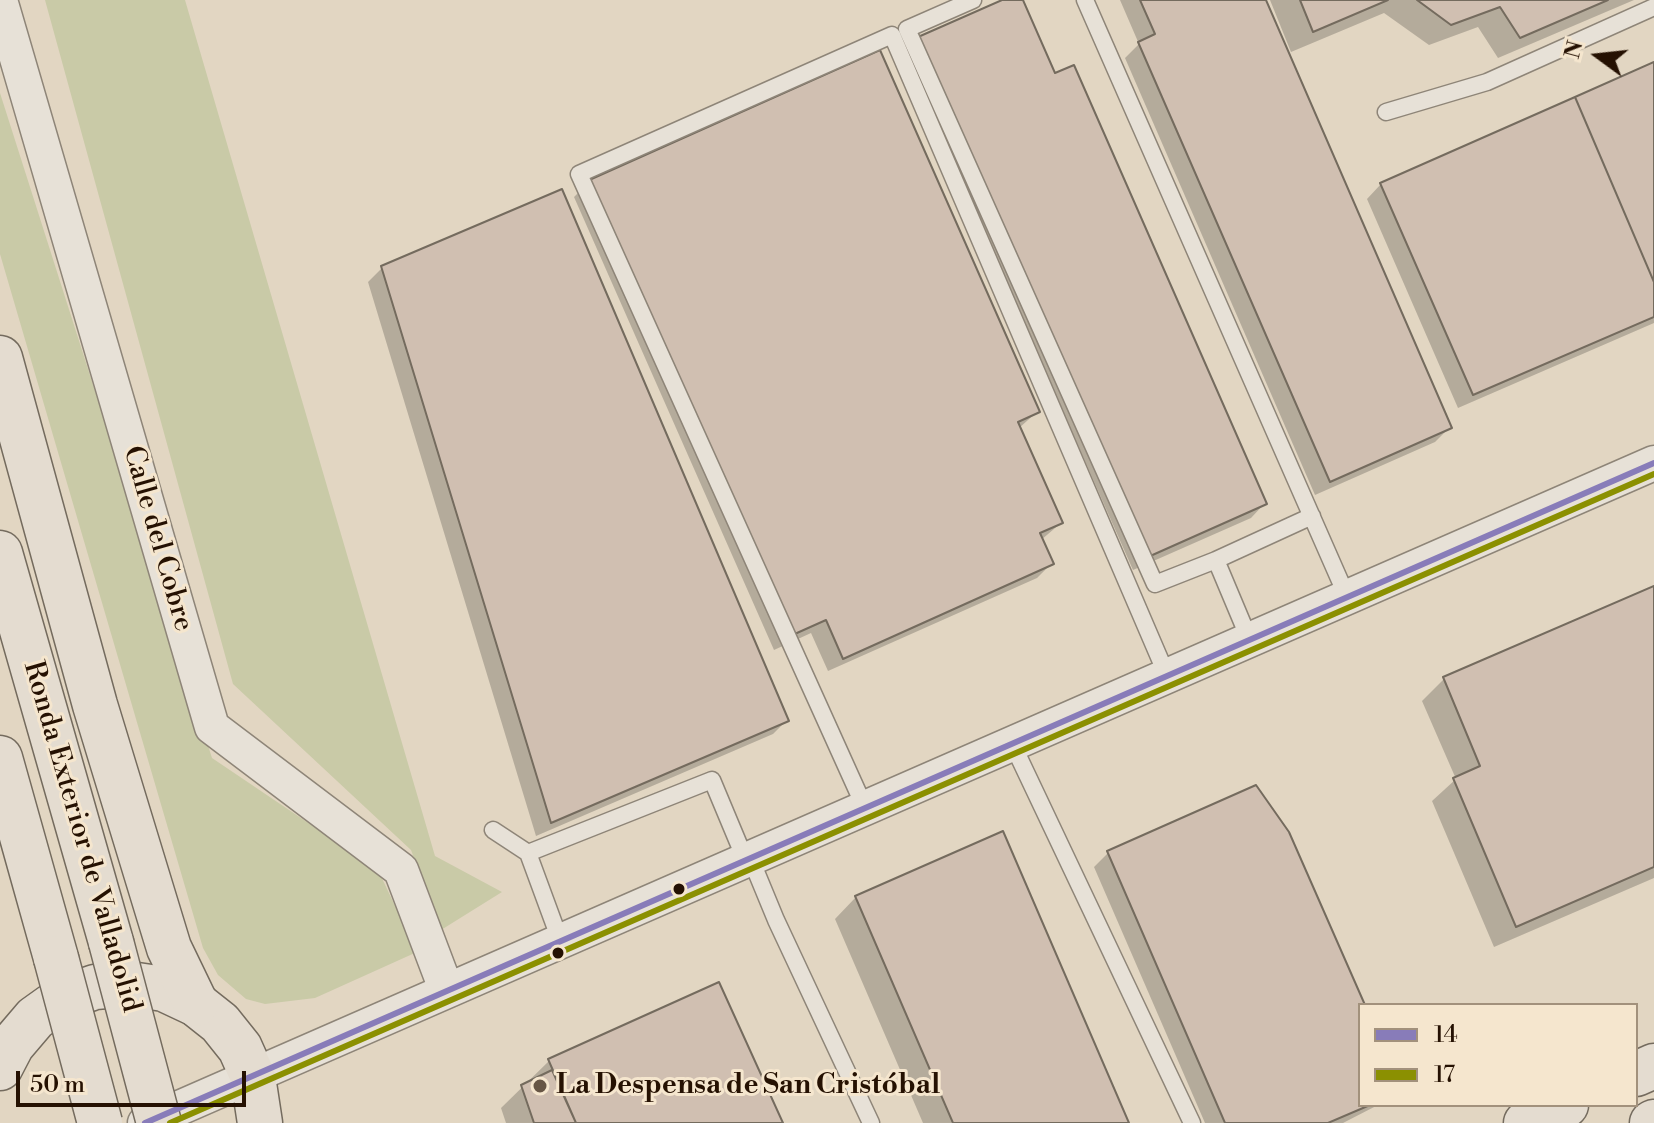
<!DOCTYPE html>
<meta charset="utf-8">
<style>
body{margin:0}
#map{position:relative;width:1654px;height:1123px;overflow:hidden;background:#e2d6c2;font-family:"Libre Bodoni",serif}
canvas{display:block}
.legend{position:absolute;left:1358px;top:1003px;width:280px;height:104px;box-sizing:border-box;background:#f5e6ce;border:2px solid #a2917c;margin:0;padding:10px 14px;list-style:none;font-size:24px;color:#251102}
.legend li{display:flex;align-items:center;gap:16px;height:40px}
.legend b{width:40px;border:2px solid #a2917c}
.north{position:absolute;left:1558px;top:16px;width:80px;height:80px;-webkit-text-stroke:6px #f5e6ce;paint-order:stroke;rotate:285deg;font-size:22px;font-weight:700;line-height:32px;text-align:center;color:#251102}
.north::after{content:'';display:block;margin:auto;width:28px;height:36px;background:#251102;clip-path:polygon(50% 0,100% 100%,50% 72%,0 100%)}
.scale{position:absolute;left:16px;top:1071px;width:230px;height:36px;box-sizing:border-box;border:4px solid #251102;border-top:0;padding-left:10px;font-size:24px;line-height:28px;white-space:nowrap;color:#251102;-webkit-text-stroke:6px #f5e6ce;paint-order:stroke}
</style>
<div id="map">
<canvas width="1654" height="1123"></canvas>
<ul class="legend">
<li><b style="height:10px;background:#887cb9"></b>14</li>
<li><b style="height:10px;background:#8b9001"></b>17</li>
</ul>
<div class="north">N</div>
<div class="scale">50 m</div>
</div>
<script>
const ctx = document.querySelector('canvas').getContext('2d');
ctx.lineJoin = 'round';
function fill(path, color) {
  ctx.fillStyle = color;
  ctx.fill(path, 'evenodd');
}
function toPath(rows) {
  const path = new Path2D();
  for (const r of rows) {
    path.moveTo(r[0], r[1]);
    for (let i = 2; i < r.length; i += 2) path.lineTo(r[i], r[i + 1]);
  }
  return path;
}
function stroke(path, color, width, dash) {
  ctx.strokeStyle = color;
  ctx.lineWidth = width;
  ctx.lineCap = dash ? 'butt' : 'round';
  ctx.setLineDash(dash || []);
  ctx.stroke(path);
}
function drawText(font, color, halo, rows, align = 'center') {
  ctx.font = font + ' "Libre Bodoni",serif';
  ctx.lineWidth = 6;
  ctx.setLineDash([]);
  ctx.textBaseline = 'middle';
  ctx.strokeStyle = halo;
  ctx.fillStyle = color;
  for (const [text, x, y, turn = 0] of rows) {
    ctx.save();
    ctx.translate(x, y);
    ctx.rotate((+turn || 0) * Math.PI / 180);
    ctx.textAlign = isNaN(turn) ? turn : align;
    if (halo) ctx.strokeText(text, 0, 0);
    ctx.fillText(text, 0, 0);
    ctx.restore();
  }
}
fill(toPath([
 [45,0,185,0,435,856,502,892,441,930,411,850,233,684],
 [0,93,212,758,378,870,417,952,315,998,265,1004,246,999,218,975,203,948,0,254]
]), '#c9caa7');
fill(toPath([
 [1007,0,1021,0,1054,76,1265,503,1251,518,1133,570,905,53,920,39],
 [1120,0,1263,0,1449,428,1435,442,1315,495,1125,58,1139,44],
 [1270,0,1634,0,1498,58,1478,27,1429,45,1384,13,1291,52],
 [1654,64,1654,323,1458,408,1367,199,1381,184],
 [588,183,1037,412,1019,428,1061,523,1041,540,1051,564,1037,578,828,671,811,633,774,650,574,197],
 [382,268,787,720,773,734,536,836,368,282],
 [1654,589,1654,878,1494,947,1432,801,1456,779,1422,701,1444,679],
 [1108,853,1363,1005,1360,1005,1360,1105,1378,1105,1343,1123,1205,1123,1094,867],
 [856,897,1127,1123,923,1123,835,919],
 [718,984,781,1123,506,1123,501,1108,549,1061]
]), '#0003');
const building = toPath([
 [1002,0,1023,0,1055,73,1074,65,1267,504,1148,557,918,37,1002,0],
 [1140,0,1266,0,1452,428,1330,482,1138,42,1155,34,1140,0],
 [1300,0,1388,0,1313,32,1300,0],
 [1417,0,1608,0,1520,38,1500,7,1451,25,1417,0],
 [880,50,1040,412,1018,422,1063,523,1040,533,1054,564,843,659,826,620,788,637,587,181,880,50],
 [1654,62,1654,282,1575,97,1654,62],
 [1575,97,1654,282,1654,317,1473,395,1380,183,1575,97],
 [562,189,789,721,551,823,381,266,562,189],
 [1654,586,1654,867,1516,927,1453,778,1480,766,1443,677,1654,586],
 [1256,785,1289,832,1365,1005,1360,1005,1360,1105,1370,1105,1328,1123,1225,1123,1107,851,1256,785],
 [1003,831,1129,1123,953,1123,855,896,1003,831],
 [719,982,783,1123,576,1123,548,1059,719,982],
 [552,1070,576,1123,534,1123,521,1085,552,1070]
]);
fill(building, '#d0bfb1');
stroke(building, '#746b5e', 2);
const service = toPath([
 [973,0,907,29,1155,584,1216,560,1250,641],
 [1085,0,1348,599],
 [1386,112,1487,82,1654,7],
 [1216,560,1312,516],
 [1013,745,1192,1123],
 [865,808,579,174,892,35,1168,678],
 [493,830,528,853,560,940],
 [528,853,712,780,745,859],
 [750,857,776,920,871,1123]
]);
const minor = toPath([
 [0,0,212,727,401,870,446,989],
 [145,1123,1654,463]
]);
const trunk = toPath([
 [0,1068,12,1045,35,1018,63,998,95,987,130,984,164,989,196,1004,220,1023,240,1048,253,1077,260,1123],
 [1636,1074,1654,1066],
 [1526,1123,1566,1105],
 [1652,1123,1654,1122]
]);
const motorway = toPath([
 [0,358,95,705,169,948,196,1004],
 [0,553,111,942],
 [0,758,56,958]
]);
stroke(service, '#8e8578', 19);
stroke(minor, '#8e8578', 37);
stroke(trunk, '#746b5e', 47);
stroke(motorway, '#746b5e', 47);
stroke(service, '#e7e1d7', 16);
stroke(minor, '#e7e1d7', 34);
stroke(trunk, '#e4dcd0', 44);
stroke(motorway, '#e4dcd0', 44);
const motorwayBridge = toPath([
 [111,942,159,1123],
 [56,958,100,1123]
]);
stroke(motorwayBridge, '#746b5e', 47, []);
stroke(motorwayBridge, '#e4dcd0', 44);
stroke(toPath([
 [145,1123,1654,463]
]), '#887cb9', 6);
stroke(toPath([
 [170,1123,1654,474]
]), '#8b9001', 6);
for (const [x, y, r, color] of [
 [679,889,7,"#251102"],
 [558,953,7,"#251102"],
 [540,1086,8,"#675645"]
]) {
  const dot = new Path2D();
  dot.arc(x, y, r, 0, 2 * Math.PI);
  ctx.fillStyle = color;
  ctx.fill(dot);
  stroke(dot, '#f5e6ce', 3);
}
drawText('28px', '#251102', '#f5e6ce', [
 ["Calle del Cobre",157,539,74],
 ["Ronda Exterior de Valladolid",81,837,74]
]);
drawText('bold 28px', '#251102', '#f5e6ce', [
 ["La Despensa de San Cristóbal",556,1086]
], 'left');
</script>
